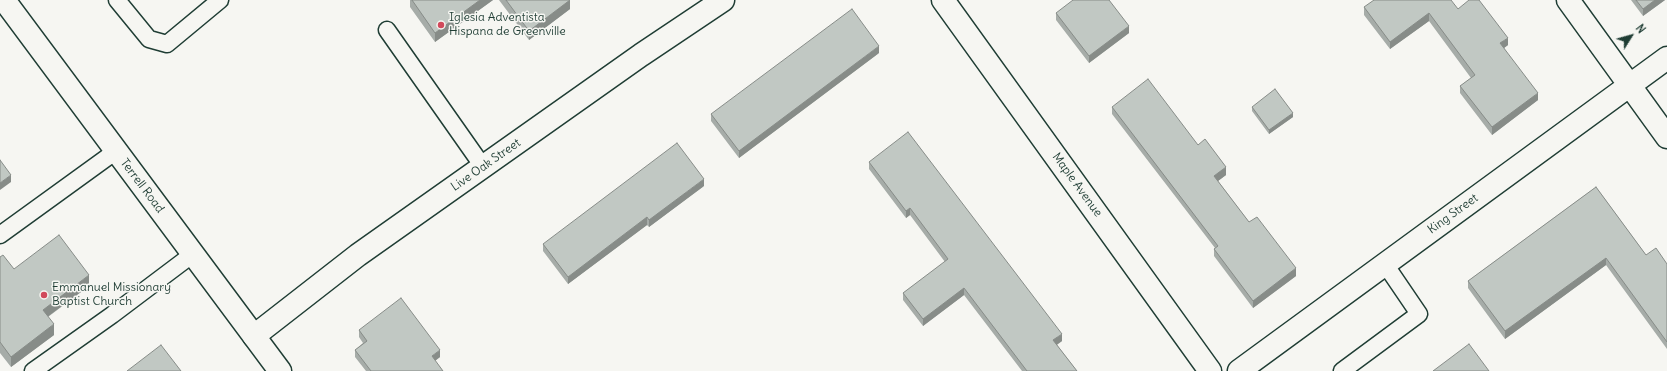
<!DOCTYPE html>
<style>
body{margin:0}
#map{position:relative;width:1667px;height:371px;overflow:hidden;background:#f6f6f2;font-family:Delius,sans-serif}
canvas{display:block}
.north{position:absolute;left:1611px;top:16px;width:40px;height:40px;-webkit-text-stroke:3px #f6f6f2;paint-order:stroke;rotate:53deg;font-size:11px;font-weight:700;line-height:16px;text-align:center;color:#1f3d34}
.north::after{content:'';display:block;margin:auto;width:14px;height:18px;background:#1f3d34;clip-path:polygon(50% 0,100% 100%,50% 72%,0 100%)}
</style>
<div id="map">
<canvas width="1667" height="371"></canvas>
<div class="north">N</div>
</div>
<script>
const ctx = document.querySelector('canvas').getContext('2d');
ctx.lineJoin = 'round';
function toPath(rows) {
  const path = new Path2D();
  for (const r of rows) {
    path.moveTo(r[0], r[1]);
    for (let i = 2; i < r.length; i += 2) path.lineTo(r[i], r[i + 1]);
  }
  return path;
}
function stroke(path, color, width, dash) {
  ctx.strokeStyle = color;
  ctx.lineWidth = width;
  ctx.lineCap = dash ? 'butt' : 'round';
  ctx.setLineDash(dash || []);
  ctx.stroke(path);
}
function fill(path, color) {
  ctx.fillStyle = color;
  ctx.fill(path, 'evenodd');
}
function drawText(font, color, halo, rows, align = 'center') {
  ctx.font = font + ' Delius,sans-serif';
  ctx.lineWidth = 3;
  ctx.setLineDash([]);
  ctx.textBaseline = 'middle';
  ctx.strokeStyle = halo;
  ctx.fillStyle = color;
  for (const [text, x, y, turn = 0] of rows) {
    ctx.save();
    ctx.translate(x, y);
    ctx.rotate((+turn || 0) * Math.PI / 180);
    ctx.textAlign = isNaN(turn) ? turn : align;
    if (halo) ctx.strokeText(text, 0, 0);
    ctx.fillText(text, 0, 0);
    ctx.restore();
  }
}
const service = toPath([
 [117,0,149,39,167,44,220,0],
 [387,30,484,168],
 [0,235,116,151],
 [33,371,112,315,193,254],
 [1342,371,1419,314,1385,264]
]);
const minor = toPath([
 [943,0,1210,371],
 [1568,0,1667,137],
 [254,336,358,255,641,55,723,0],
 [1239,371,1667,58]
]);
const tertiary = toPath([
 [4,0,280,371]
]);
stroke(service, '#1f3d34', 19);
stroke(minor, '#1f3d34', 25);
stroke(tertiary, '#1f3d34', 25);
stroke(service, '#f6f6f2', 16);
stroke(minor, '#f6f6f2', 22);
stroke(tertiary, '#f6f6f2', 22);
fill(toPath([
 [410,0,493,0,435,42,410,7],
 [499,0,570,0,570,9,529,40],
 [1631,0,1665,0,1643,16],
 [1364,7,1458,9,1508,45,1504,48,1538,100,1492,135,1460,93,1460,86,1471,78,1429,21,1390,49,1364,15],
 [1056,13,1129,33,1089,63,1056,20],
 [879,53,739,158,711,121,711,114],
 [1112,107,1198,145,1226,175,1218,181,1249,222,1296,276,1253,308,1214,256,1214,249,1215,248,1112,114],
 [1252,107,1293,117,1269,134,1252,111],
 [869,162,1062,341,1057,345,1077,371,1022,371,964,295,923,326,903,300,903,293,945,262,910,215,906,218,869,169],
 [704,186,649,227,647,225,568,284,543,251,543,244],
 [1596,187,1646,255,1667,264,1667,349,1606,265,1505,339,1468,288,1468,281],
 [0,257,14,269,89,286,48,317,54,335,11,367,0,353],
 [359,330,440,357,435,361,443,371,366,371,355,357,355,350,363,343,359,337]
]), '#a6aca8');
fill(toPath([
 [480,0,493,0,435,42,435,33],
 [570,0,570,9,529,40,529,31],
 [1655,0,1665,0,1643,16,1643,9],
 [1429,13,1429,21,1390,49,1390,42],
 [1129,26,1129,33,1089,63,1089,56],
 [1508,38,1508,45,1500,51,1500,43],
 [879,46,879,53,739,158,739,151],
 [1538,93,1538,100,1492,135,1492,127],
 [1293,113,1293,117,1269,134,1269,130],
 [1226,167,1226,175,1214,184,1214,176],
 [11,175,11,182,0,190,0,183],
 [704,179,704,186,649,227,649,220],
 [910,208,910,215,906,218,906,211],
 [647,217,647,225,568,284,568,277],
 [1606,258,1606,265,1505,339,1505,331],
 [1296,268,1296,276,1253,308,1253,301],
 [89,275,89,286,43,320,43,310],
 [964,288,964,295,923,326,923,319],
 [54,324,54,335,11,367,11,357],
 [1062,334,1062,341,1053,347,1053,340],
 [440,350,440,357,432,363,432,356]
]), '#878c88');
const building = toPath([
 [412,0,480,0,435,33,412,0],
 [506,0,570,0,529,31,506,0],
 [1073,0,1109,0,1129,26,1089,56,1056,13,1073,0],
 [1374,0,1451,0,1458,9,1469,0,1479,0,1508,38,1500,43,1538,93,1492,127,1460,86,1475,75,1429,13,1390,42,1364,7,1374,0],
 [1636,0,1655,0,1643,9,1636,0],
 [852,9,879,46,739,151,711,114,852,9],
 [1148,79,1198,145,1205,139,1226,167,1214,176,1249,222,1257,217,1296,268,1253,301,1214,249,1218,246,1112,107,1148,79],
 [1275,89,1293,113,1269,130,1252,107,1275,89],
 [908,132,1062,334,1053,340,1077,371,1027,371,964,288,923,319,903,293,948,259,910,208,906,211,869,162,908,132],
 [677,143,704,179,649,220,647,217,568,277,543,244,677,143],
 [0,160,11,175,0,183,0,160],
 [1596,187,1646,255,1656,248,1667,264,1667,342,1606,258,1505,331,1468,281,1596,187],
 [59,235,89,275,43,310,54,324,11,357,0,342,0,257,3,255,14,269,59,235],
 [401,298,440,350,432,356,443,371,371,371,355,350,367,341,359,330,401,298],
 [1469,344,1489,371,1433,371,1469,344],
 [161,345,181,371,127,371,161,345]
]);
fill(building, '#c1c8c3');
stroke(building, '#878c88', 1);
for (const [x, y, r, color] of [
 [441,25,4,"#d1495b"],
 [44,295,4,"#d1495b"]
]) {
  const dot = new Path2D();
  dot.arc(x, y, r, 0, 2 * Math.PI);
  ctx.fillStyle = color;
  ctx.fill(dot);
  stroke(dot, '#f6f6f2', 1.5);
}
drawText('12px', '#1f3d34', '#f6f6f2', [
 ["Iglesia Adventista",449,18],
 ["Hispana de Greenville",449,32],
 ["Emmanuel Missionary",52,288],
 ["Baptist Church",52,302]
], 'left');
drawText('12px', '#1f3d34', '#f6f6f2', [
 ["Live Oak Street",486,165,-35],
 ["Maple Avenue",1077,185,54],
 ["Terrell Road",142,186,53],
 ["King Street",1453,214,-36]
]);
</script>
